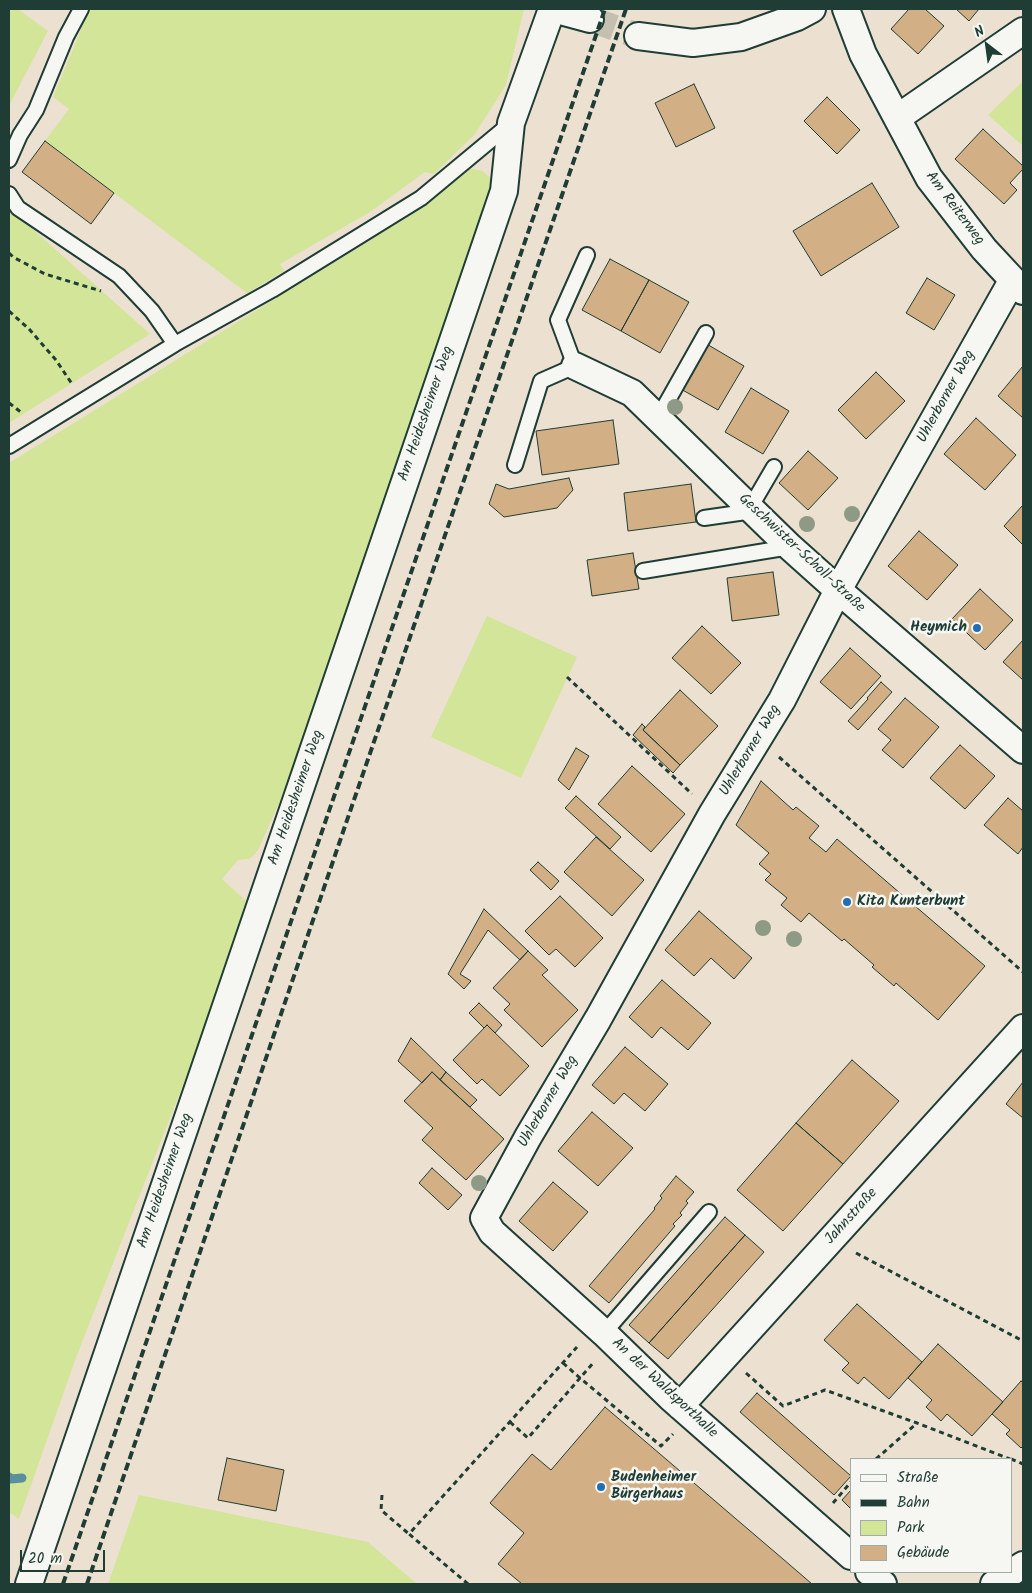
<!DOCTYPE html>
<meta charset="utf-8">
<style>
body{margin:0}
#map{position:relative;width:1032px;height:1593px;overflow:hidden;background:#ece1d1;font-family:Kalam,sans-serif}
canvas{display:block}
.frame{position:absolute;inset:0;border:10px solid #1f3d34;pointer-events:none}
.legend{position:absolute;left:850px;top:1458px;width:162px;height:115px;box-sizing:border-box;background:#f6f6f2;border:1px solid #a0aca6;margin:0;padding:6px 9px;list-style:none;font-size:15px;color:#1f3d34}
.legend li{display:flex;align-items:center;gap:10px;height:25px}
.legend b{width:25px;border:1px solid #a0aca6}
.north{position:absolute;left:962px;top:20px;width:50px;height:50px;-webkit-text-stroke:4px #f6f6f2;paint-order:stroke;rotate:330deg;font-size:14px;font-weight:700;line-height:20px;text-align:center;color:#1f3d34}
.north::after{content:'';display:block;margin:auto;width:18px;height:22px;background:#1f3d34;clip-path:polygon(50% 0,100% 100%,50% 72%,0 100%)}
.scale{position:absolute;left:20px;top:1550px;width:85px;height:22px;box-sizing:border-box;border:2px solid #1f3d34;border-top:0;padding-left:6px;font-size:15px;line-height:18px;white-space:nowrap;color:#1f3d34;-webkit-text-stroke:4px #f6f6f2;paint-order:stroke}
</style>
<div id="map">
<canvas width="1032" height="1593"></canvas>
<div class="frame"></div>
<ul class="legend">
<li><b style="height:6px;background:#f6f6f2"></b>Straße</li>
<li><b style="height:6px;background:#1f3d34"></b>Bahn</li>
<li><b style="height:14px;background:#d2e599"></b>Park</li>
<li><b style="height:14px;background:#d3af85"></b>Gebäude</li>
</ul>
<div class="north">N</div>
<div class="scale">20 m</div>
</div>
<script>
const ctx = document.querySelector('canvas').getContext('2d');
ctx.lineJoin = 'round';
function fill(path, color) {
  ctx.fillStyle = color;
  ctx.fill(path, 'evenodd');
}
function toPath(rows) {
  const path = new Path2D();
  for (const r of rows) {
    path.moveTo(r[0], r[1]);
    for (let i = 2; i < r.length; i += 2) path.lineTo(r[i], r[i + 1]);
  }
  return path;
}
function stroke(path, color, width, dash) {
  ctx.strokeStyle = color;
  ctx.lineWidth = width;
  ctx.lineCap = dash ? 'butt' : 'round';
  ctx.setLineDash(dash || []);
  ctx.stroke(path);
}
function drawText(font, color, halo, rows, align = 'center') {
  ctx.font = font + ' Kalam,sans-serif';
  ctx.lineWidth = 5;
  ctx.setLineDash([]);
  ctx.textBaseline = 'middle';
  ctx.strokeStyle = halo;
  ctx.fillStyle = color;
  for (const [text, x, y, turn = 0] of rows) {
    ctx.save();
    ctx.translate(x, y);
    ctx.rotate((+turn || 0) * Math.PI / 180);
    ctx.textAlign = isNaN(turn) ? turn : align;
    if (halo) ctx.strokeText(text, 0, 0);
    ctx.fillText(text, 0, 0);
    ctx.restore();
  }
}
fill(toPath([
 [9,9,18,9,48,31,9,106],
 [92,9,524,9,506,85,475,134,434,174,425,172,370,212,280,264,284,271,247,293,45,141,69,109,53,97,87,15],
 [1023,81,1023,146,988,115],
 [468,168,483,171,489,177,494,187,304,747,259,848,255,854,249,859,238,860,222,879,246,901,190,1067,77,1355,19,1519,9,1512,9,463,406,218],
 [9,208,150,334,9,423],
 [487,616,577,657,521,778,431,737],
 [139,1495,368,1542,417,1584,108,1584]
]), '#d2e599');
stroke(toPath([
 [9,1477,11,1479,22,1478]
]), '#5c8f9e', 9);
const building = toPath([
 [909,9,925,9,944,26,918,54,891,29,909,9],
 [956,9,979,9,969,21,956,9],
 [694,84,715,128,676,147,655,103,694,84],
 [827,97,860,130,837,154,804,121,827,97],
 [983,129,1023,166,1023,169,1010,183,1017,190,1004,204,955,159,983,129],
 [45,141,114,193,91,224,22,172,45,141],
 [872,183,899,227,821,276,793,231,872,183],
 [610,259,649,280,621,331,582,310,610,259],
 [927,278,955,295,934,330,906,313,927,278],
 [649,280,689,302,660,353,621,331,649,280],
 [705,343,744,366,718,410,679,388,705,343],
 [1023,366,1023,418,998,396,1023,366],
 [876,372,905,401,866,439,838,410,876,372],
 [751,388,789,411,763,454,725,432,751,388],
 [976,418,1016,455,985,490,944,454,976,418],
 [613,420,619,464,542,475,536,431,613,420],
 [808,451,838,478,808,510,779,483,808,451],
 [569,478,573,490,557,508,504,517,489,504,496,484,509,489,569,478],
 [691,484,696,522,628,531,624,493,691,484],
 [1023,505,1023,545,1004,526,1023,505],
 [919,531,958,565,927,600,888,566,919,531],
 [633,553,639,589,592,596,587,560,633,553],
 [773,572,779,615,732,621,727,578,773,572],
 [980,589,1013,620,985,650,952,619,980,589],
 [702,626,741,663,711,694,672,658,702,626],
 [1023,640,1023,680,1003,662,1023,640],
 [850,648,881,676,851,709,820,682,850,648],
 [881,682,892,692,858,730,848,721,868,699,867,698,881,682],
 [680,690,718,726,680,765,643,730,680,690],
 [905,698,939,727,903,768,882,750,891,740,878,729,905,698],
 [642,724,645,727,643,730,680,765,673,773,633,735,642,724],
 [960,745,995,776,965,809,930,778,960,745],
 [576,748,589,756,569,790,558,780,576,748],
 [632,766,685,814,651,852,598,804,632,766],
 [761,781,793,810,796,807,819,826,809,838,826,852,837,839,985,966,938,1020,896,983,894,986,872,967,874,965,844,939,842,941,809,913,801,922,781,905,787,898,765,880,771,874,759,864,769,853,736,825,761,781],
 [576,796,621,837,610,849,565,808,576,796],
 [1008,798,1023,811,1023,847,1018,854,984,825,1008,798],
 [596,837,644,880,612,916,564,872,596,837],
 [538,862,559,881,551,890,530,870,538,862],
 [560,896,603,938,575,967,556,949,549,955,525,931,560,896],
 [484,909,528,951,520,960,488,930,460,974,471,981,464,989,448,974,484,909],
 [699,911,752,958,734,979,711,958,694,976,665,950,699,911],
 [528,951,548,970,542,975,578,1010,542,1047,504,1010,510,1004,493,988,528,951],
 [662,980,711,1023,688,1050,661,1027,652,1038,629,1017,662,980],
 [479,1003,502,1025,495,1033,487,1025,484,1028,469,1013,479,1003],
 [487,1025,529,1066,500,1096,482,1079,477,1084,453,1060,487,1025],
 [411,1038,446,1072,440,1080,432,1072,422,1083,398,1061,411,1038],
 [625,1047,668,1084,645,1111,624,1093,614,1104,592,1085,625,1047],
 [852,1060,899,1101,843,1164,796,1123,852,1060],
 [432,1072,504,1139,466,1180,422,1140,433,1128,404,1101,432,1072],
 [446,1072,477,1100,470,1107,440,1080,446,1072],
 [1023,1082,1023,1118,1006,1104,1023,1082],
 [592,1112,633,1148,598,1186,558,1151,592,1112],
 [796,1123,843,1164,783,1231,737,1190,796,1123],
 [432,1168,462,1195,448,1210,419,1183,432,1168],
 [676,1176,694,1192,686,1201,688,1203,680,1213,682,1215,673,1224,675,1226,609,1303,589,1286,655,1209,654,1208,662,1198,660,1196,676,1176],
 [553,1182,588,1212,553,1251,519,1221,553,1182],
 [725,1217,745,1235,649,1343,629,1325,725,1217],
 [745,1235,764,1252,668,1359,649,1343,745,1235],
 [857,1304,922,1362,889,1399,864,1377,858,1384,842,1370,849,1363,824,1340,857,1304],
 [938,1344,1003,1402,972,1436,947,1414,941,1421,926,1407,932,1400,908,1378,938,1344],
 [1021,1381,1023,1383,1023,1446,1021,1448,1006,1434,1010,1430,992,1414,1021,1381],
 [757,1393,851,1476,834,1495,740,1412,757,1393],
 [605,1407,790,1565,812,1584,522,1584,498,1564,524,1533,490,1503,532,1454,551,1470,605,1407],
 [227,1458,284,1470,276,1511,218,1500,227,1458],
 [851,1490,851,1509,842,1500,851,1490]
]);
fill(building, '#d3af85');
stroke(building, '#1f3d34', 1);
stroke(toPath([
 [590,19,638,36]
]), '#c3c0b2', 26, [26, 13]);
const lane = toPath([
 [9,160,20,135,36,110,66,37,81,9],
 [9,194,18,208,119,276,152,311,175,344],
 [658,418,706,333],
 [9,446,175,344,272,290,421,198,510,124],
 [515,465,541,381,575,366,558,320,587,255],
 [750,508,774,467],
 [704,518,753,511],
 [643,571,790,547],
 [604,1333,709,1212]
]);
const street = toPath([
 [553,9,590,19],
 [846,9,863,54,929,178,984,249,1023,291],
 [638,36,693,43,741,37,797,17,812,9],
 [897,118,1023,31],
 [575,366,632,393,790,547,838,590,1023,750],
 [680,1406,1023,1028],
 [851,1556,671,1398,604,1333,492,1232,484,1218,528,1137,598,1019,712,814,782,700,838,590,1012,281],
 [869,1572,883,1584],
 [29,1584,504,191,511,123,552,9],
 [994,1584,1023,1565]
]);
stroke(lane, '#1f3d34', 18);
stroke(street, '#1f3d34', 30);
stroke(toPath([
 [9,253,13,257,45,274,101,291],
 [9,311,29,329,56,360,72,384],
 [9,403,22,413],
 [567,677,692,794],
 [779,757,1023,972],
 [856,1253,1023,1341],
 [563,1363,580,1378,594,1362],
 [746,1373,783,1406,825,1390,917,1423,1010,1459],
 [510,1422,528,1438,580,1378,661,1446,673,1434],
 [876,1459,917,1423],
 [1011,1459,1023,1464],
 [382,1495,381,1510,409,1534],
 [833,1503,851,1482],
 [468,1584,409,1534,577,1347]
]), '#1f3d34', 3, [5, 4]);
stroke(lane, '#f6f6f2', 14);
stroke(street, '#f6f6f2', 26);
stroke(toPath([
 [63,1584,605,9],
 [87,1584,344,829,626,9]
]), '#1f3d34', 4, [8, 4]);
ctx.fillStyle = '#8f9a86';
for (const [x, y] of [
 [675,407],
 [852,514],
 [807,524],
 [763,928],
 [794,939],
 [479,1183]
]) {
  ctx.beginPath();
  ctx.arc(x, y, 8, 0, 2 * Math.PI);
  ctx.fill();
}
for (const [x, y, r, color] of [
 [977,628,5,"#1f6fb2"],
 [847,902,5,"#1f6fb2"],
 [601,1487,5,"#1f6fb2"]
]) {
  const dot = new Path2D();
  dot.arc(x, y, r, 0, 2 * Math.PI);
  ctx.fillStyle = color;
  ctx.fill(dot);
  stroke(dot, '#f6f6f2', 2);
}
drawText('15px', '#1f3d34', '#f6f6f2', [
 ["Am Reiterweg",954,209,53],
 ["Uhlerborner Weg",947,397,-61],
 ["Am Heidesheimer Weg",427,414,-71],
 ["Geschwister-Scholl-Straße",801,554,43],
 ["Uhlerborner Weg",751,751,-59],
 ["Am Heidesheimer Weg",297,798,-71],
 ["Uhlerborner Weg",549,1102,-60],
 ["Am Heidesheimer Weg",166,1181,-71],
 ["Jahnstraße",852,1217,-48],
 ["An der Waldsporthalle",664,1389,43]
]);
drawText('bold 15px', '#1f3d34', '#f6f6f2', [
 ["Heymich",967,628,"right"],
 ["Kita Kunterbunt",857,902],
 ["Budenheimer",611,1478],
 ["Bürgerhaus",611,1495]
], 'left');
</script>
